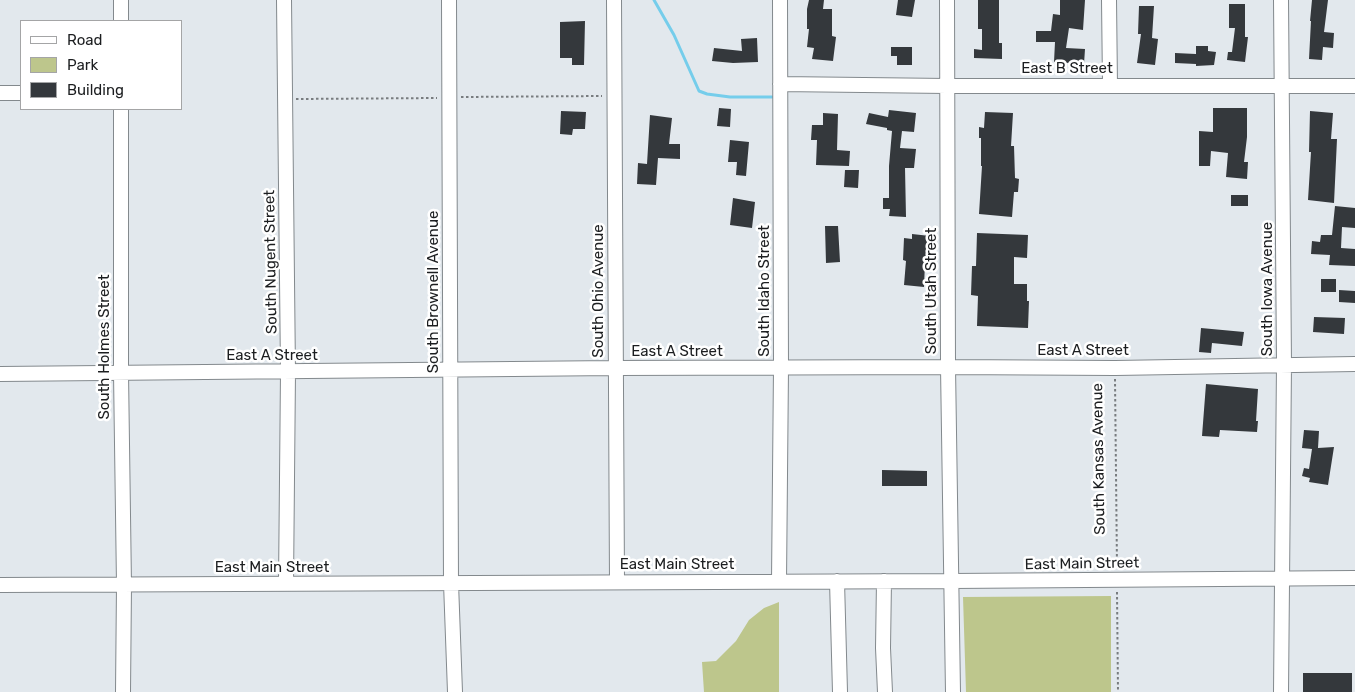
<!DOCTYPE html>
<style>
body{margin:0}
#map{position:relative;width:1355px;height:692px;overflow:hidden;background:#e2e8ed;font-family:Rubik,sans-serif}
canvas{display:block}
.legend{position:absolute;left:20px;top:20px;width:162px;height:90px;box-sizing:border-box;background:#fff;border:1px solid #a4a5a6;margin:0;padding:6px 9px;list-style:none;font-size:15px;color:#1c1e20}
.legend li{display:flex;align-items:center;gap:10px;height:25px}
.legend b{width:25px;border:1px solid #a4a5a6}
</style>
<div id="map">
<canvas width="1355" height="692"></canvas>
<ul class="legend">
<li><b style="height:6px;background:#fff"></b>Road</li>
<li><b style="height:14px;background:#bdc68c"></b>Park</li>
<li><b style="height:14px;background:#34383c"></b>Building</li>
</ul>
</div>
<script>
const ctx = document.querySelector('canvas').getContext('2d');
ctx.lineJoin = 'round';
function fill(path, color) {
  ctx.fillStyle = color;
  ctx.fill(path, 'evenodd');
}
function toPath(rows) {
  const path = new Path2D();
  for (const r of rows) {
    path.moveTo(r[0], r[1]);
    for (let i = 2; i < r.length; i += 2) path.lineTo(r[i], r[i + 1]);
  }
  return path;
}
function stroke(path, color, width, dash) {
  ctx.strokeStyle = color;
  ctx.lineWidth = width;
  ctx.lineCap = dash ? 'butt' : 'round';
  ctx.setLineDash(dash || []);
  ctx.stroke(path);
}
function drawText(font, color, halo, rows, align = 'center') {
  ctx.font = font + ' Rubik,sans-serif';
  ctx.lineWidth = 5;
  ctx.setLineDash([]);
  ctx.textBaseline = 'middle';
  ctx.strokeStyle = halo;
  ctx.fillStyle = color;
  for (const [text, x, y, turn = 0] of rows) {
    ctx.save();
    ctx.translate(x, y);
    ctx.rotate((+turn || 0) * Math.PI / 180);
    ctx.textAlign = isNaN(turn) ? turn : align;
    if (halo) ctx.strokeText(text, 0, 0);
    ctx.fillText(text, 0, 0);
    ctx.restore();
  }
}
fill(toPath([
 [1111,596,1111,692,966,692,963,597],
 [779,602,779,692,704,692,702,662,716,661,736,641,749,620,764,608]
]), '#bdc68c');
stroke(toPath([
 [654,0,674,35,699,91,707,94,730,97,772,97]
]), '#75cdeb', 3);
fill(toPath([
 [809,0,824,0,823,9,832,9,832,36,836,37,833,61,812,59,814,48,807,47,809,29,807,29,807,9],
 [898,0,915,0,912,17,896,15],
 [978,0,999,0,999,43,1002,43,1002,59,974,58,974,49,982,50,982,29,978,29],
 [1060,0,1085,0,1083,30,1069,28,1066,48,1085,49,1084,64,1054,62,1055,42,1036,42,1036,31,1051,31,1053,14,1060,15],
 [1312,0,1328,0,1324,32,1334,33,1333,48,1323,47,1322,60,1309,59,1311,21,1310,21],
 [1229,4,1245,4,1245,37,1248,37,1245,62,1227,60,1228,52,1232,52,1235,28,1229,28],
 [1139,6,1154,6,1152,38,1158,39,1155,65,1137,63,1141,34,1138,34],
 [585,21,584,65,572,65,572,58,560,58,560,22],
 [757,38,758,62,733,63,712,61,714,48,742,51,741,39],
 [1196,46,1208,46,1208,51,1216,52,1214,65,1196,66,1196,64,1175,63,1175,53,1196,54],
 [891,47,912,47,912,65,897,65,897,56,891,56],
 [719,108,731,109,730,127,717,126],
 [1213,108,1247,108,1247,137,1244,162,1248,162,1247,179,1226,177,1228,153,1211,151,1210,166,1199,166,1199,131,1213,132],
 [889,110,916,113,914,132,902,131,900,148,916,149,914,168,905,168,906,217,889,216,890,209,883,209,883,198,889,198,889,166,892,131,887,130,887,128,866,124,869,113,888,117],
 [561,111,586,112,585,129,573,129,572,135,560,134],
 [1310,111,1333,113,1331,139,1337,139,1334,203,1308,200,1311,152,1309,152],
 [985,112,1013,113,1011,146,1014,146,1015,178,1019,179,1018,192,1014,192,1012,217,979,214,982,166,981,166,981,138,979,138,979,127,984,128],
 [823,113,838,114,837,150,850,151,849,166,816,165,817,140,811,140,812,125,823,125],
 [650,115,672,118,669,144,680,144,680,159,658,158,656,185,637,184,638,163,647,164],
 [730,140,749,142,746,176,736,175,737,162,728,162],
 [845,170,859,170,858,188,844,187],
 [1231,195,1248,195,1248,206,1231,206],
 [733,198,755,202,752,228,730,225],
 [1335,206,1355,208,1355,228,1342,227,1341,248,1355,249,1355,266,1329,265,1330,255,1311,254,1312,241,1320,242,1321,235,1332,235],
 [825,226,838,226,840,262,826,263],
 [977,233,1028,235,1027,258,1014,257,1014,284,1027,284,1027,301,1029,301,1028,328,977,326,978,296,971,295,972,266,976,266],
 [912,234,930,236,928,262,925,262,924,287,904,285,906,261,903,260,904,238,912,239],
 [1321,279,1336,279,1336,292,1321,292],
 [1339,290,1355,291,1355,303,1339,302],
 [1314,317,1345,318,1344,334,1313,332],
 [1201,328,1244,332,1242,346,1212,343,1211,353,1199,352],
 [1206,384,1258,389,1256,421,1258,421,1257,432,1220,430,1219,437,1202,436],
 [1304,430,1319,431,1318,448,1334,447,1328,485,1309,482,1310,478,1302,476,1304,468,1309,469,1312,449,1302,448],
 [882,470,927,471,927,486,882,486],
 [1303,673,1352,673,1352,692,1303,692]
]), '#34383c');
const minor = toPath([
 [121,0,121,21],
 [284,0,288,372,286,584],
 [449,0,451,583,455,692],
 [614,0,617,582],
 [947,0,948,367,953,692],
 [1109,0,1110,85],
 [780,84,947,86,1355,86],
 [0,93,21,93],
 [121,109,121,373,124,585,123,692],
 [0,374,615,368,948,367,1115,368,1355,364],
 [779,581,781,368,780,0],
 [837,581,840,692],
 [884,581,883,648,885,692],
 [0,585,952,581,1355,578],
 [1281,692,1284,364,1281,0]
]);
stroke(minor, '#83898d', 16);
stroke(toPath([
 [461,97,602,96],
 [296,99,437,98],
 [1115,379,1117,567],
 [1117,592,1118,692]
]), '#787c7f', 2, [2.5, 2.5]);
stroke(minor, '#fff', 14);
drawText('15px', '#1c1e20', '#fff', [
 ["East B Street",1067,69],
 ["South Nugent Street",271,262,-91],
 ["South Iowa Avenue",1268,289,-90],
 ["South Ohio Avenue",599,291,-90],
 ["South Idaho Street",765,291,-90],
 ["South Utah Street",932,291,-90],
 ["South Brownell Avenue",434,292,-90],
 ["South Holmes Street",105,347,-90],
 ["East A Street",1083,351],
 ["East A Street",677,352],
 ["East A Street",272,356],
 ["South Kansas Avenue",1099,459,-91],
 ["East Main Street",1082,564,-1],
 ["East Main Street",677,565],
 ["East Main Street",272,568]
]);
</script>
